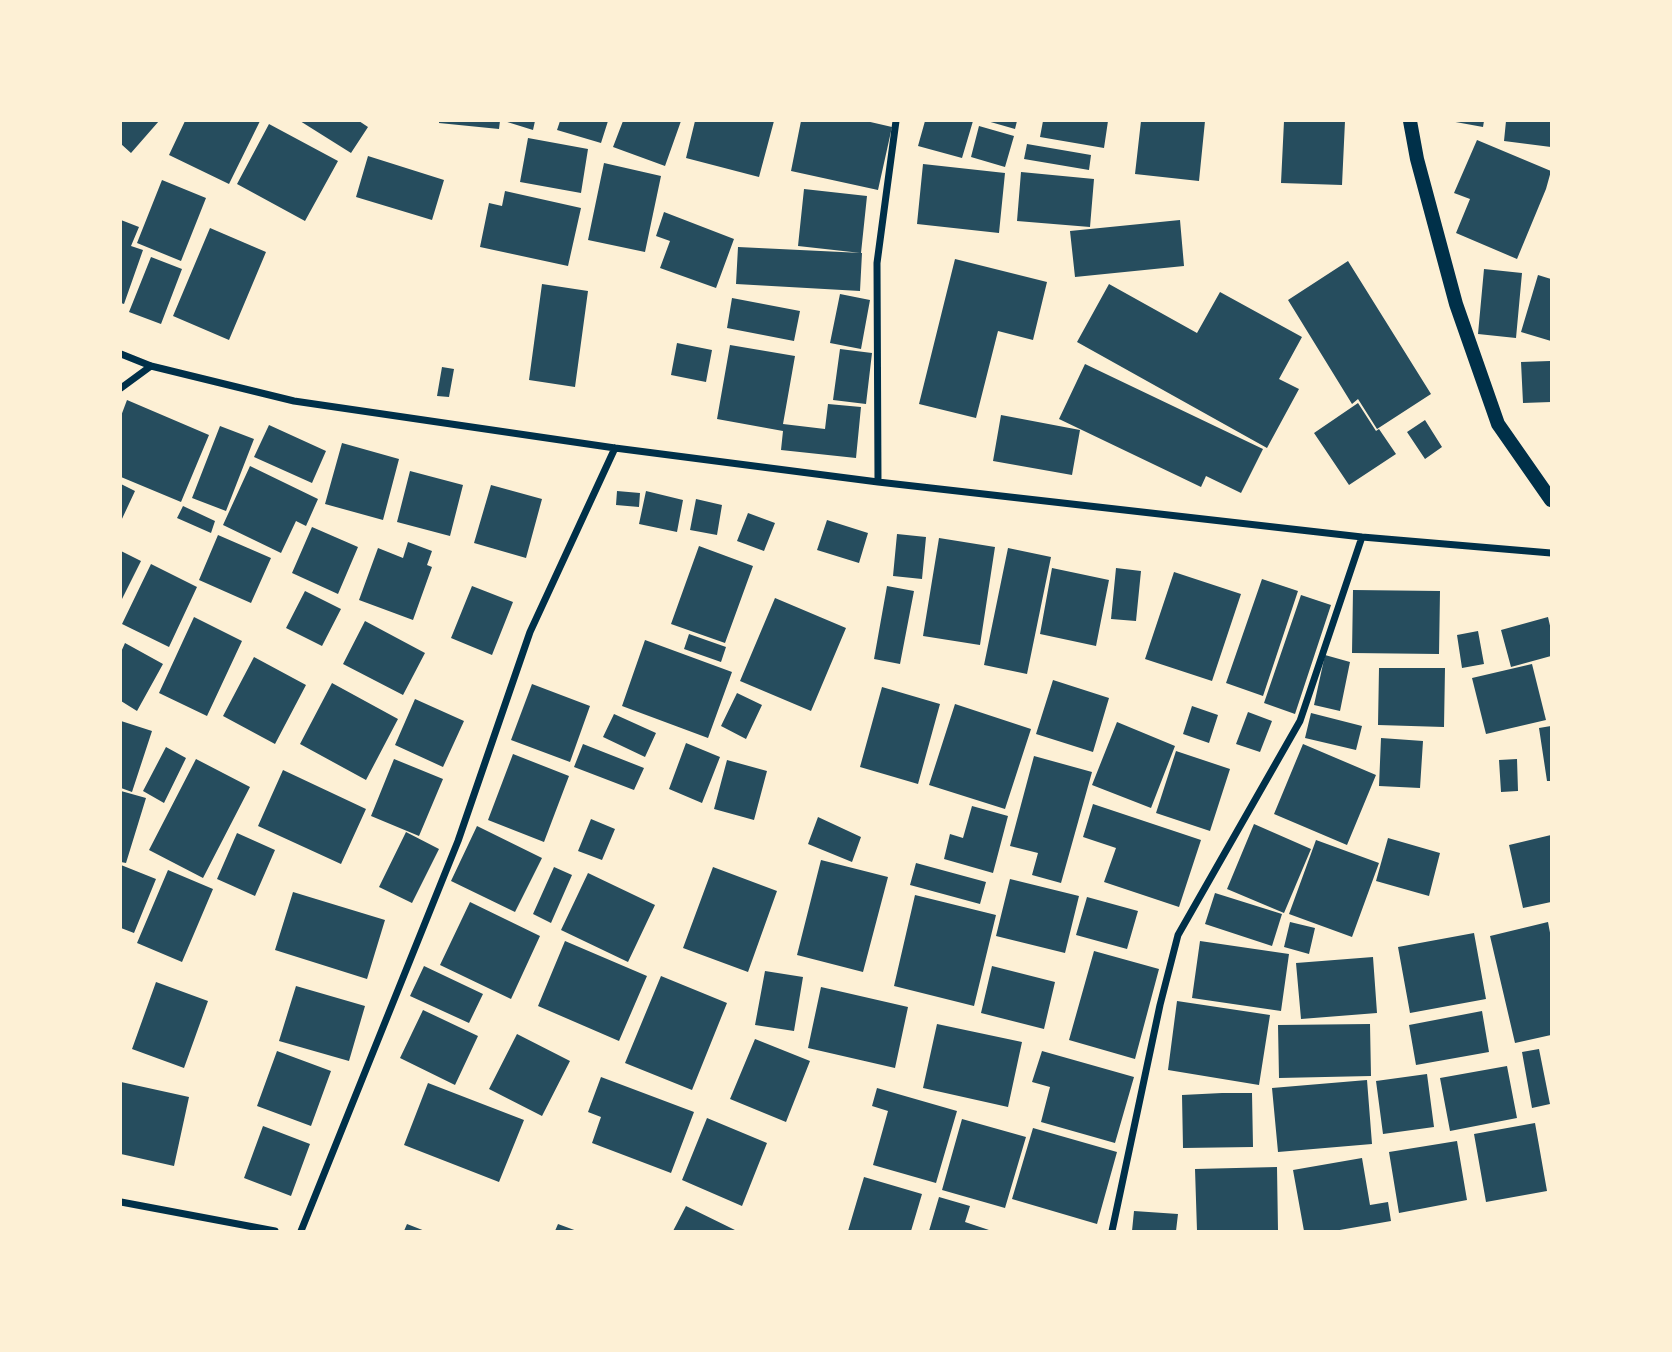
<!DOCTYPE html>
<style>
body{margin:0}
#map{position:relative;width:1672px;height:1352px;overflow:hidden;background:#fdf0d5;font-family:Rubik,sans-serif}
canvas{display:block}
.frame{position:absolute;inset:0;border:122px solid #fdf0d5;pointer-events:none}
</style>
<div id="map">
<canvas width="1672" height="1352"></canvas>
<div class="frame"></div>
</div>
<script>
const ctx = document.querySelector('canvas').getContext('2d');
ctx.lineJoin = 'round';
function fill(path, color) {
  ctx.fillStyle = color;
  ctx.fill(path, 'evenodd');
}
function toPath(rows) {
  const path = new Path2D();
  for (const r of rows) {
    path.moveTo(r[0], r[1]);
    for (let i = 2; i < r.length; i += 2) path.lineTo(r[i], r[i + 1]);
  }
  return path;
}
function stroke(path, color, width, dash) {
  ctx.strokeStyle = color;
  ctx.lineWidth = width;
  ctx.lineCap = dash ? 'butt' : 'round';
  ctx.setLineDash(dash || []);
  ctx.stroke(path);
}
fill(toPath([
 [121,121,159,121,131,153,121,144],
 [185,121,260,121,229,184,169,155],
 [300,121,359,121,368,127,351,153],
 [439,121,500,121,499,129,439,123],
 [504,121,535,121,533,130],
 [560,121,608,121,601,143,557,130],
 [623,121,681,121,665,166,613,147],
 [695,121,774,121,759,177,686,158],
 [801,121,866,121,892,127,878,190,791,171],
 [925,121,973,121,962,158,918,146],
 [987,121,1017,121,1015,129],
 [1043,121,1108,121,1104,148,1040,137],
 [1141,121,1205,121,1199,181,1135,174],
 [1284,121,1345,121,1342,185,1281,183],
 [1450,121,1484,121,1483,127],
 [1506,121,1551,121,1551,147,1504,141],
 [269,124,338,161,305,221,237,184],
 [979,126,1014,136,1005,167,971,157],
 [528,138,588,149,581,193,520,182],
 [1477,140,1551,171,1546,189,1517,259,1456,233,1470,199,1454,193],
 [1027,144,1091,155,1089,170,1024,159],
 [368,156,444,180,432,220,356,197],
 [604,163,661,176,645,252,588,240],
 [923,164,1005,173,999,233,917,224],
 [1021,172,1094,179,1090,227,1017,221],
 [162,180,206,198,181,261,137,243],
 [804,189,867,196,861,253,798,246],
 [505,191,581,208,568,266,480,247,489,203,502,206],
 [664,212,734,239,716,288,660,268,670,241,656,236],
 [121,220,139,227,131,246,143,250,124,304,121,303],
 [1180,220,1184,266,1075,277,1070,231],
 [210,228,266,252,229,340,173,316],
 [738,247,862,253,860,291,736,284],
 [151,257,182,269,161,324,129,312],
 [955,259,1047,282,1033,340,998,331,976,418,919,404],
 [1348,261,1431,394,1377,429,1358,399,1352,404,1288,300],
 [1484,269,1522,273,1516,338,1478,334],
 [1538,275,1551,279,1551,341,1521,332],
 [542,284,588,291,575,387,529,380],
 [1109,284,1197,333,1220,292,1302,337,1279,379,1299,389,1267,448,1077,342],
 [840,294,870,300,861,349,830,343],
 [732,298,800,311,794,341,727,328],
 [677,343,712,350,706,382,671,375],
 [730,345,795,356,783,424,825,429,828,404,861,407,856,458,781,450,783,431,717,419],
 [840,349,872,353,866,404,833,400],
 [1550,361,1551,402,1523,403,1521,362],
 [1085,364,1263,449,1241,493,1206,476,1201,487,1059,419],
 [442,367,454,369,449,397,437,396],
 [127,400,209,435,181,502,121,477,121,416],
 [1358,403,1376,431,1379,429,1396,454,1349,485,1314,433],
 [1001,415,1080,430,1072,475,993,461],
 [1425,420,1442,447,1425,459,1407,432],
 [269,425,326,451,312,483,254,457],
 [220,426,254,439,226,511,192,498],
 [342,443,399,459,383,520,325,504],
 [250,466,318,499,306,526,296,521,281,553,223,525],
 [410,471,463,485,450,536,397,522],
 [121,484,135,491,121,521],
 [491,485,542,499,526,558,474,543],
 [617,491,640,493,639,507,616,505],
 [646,491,683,500,677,532,639,524],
 [696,499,722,505,717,535,690,530],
 [183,506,215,521,211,533,177,518],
 [748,513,775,523,764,551,737,541],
 [827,520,868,533,859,563,817,550],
 [312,527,358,547,338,594,292,573],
 [897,534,926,537,922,579,893,576],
 [218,535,271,558,251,603,199,580],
 [939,538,995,547,980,645,923,636],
 [408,542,432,551,427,565,432,567,413,620,359,600,378,548,403,558],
 [699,546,753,566,725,643,671,624],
 [1008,548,1051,557,1027,674,984,665],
 [121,551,141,561,121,601],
 [151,564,197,587,169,647,122,624],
 [1052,568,1109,580,1096,646,1040,634],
 [1116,568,1141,571,1136,621,1111,619],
 [1174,572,1241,594,1212,681,1145,659],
 [1262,579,1298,591,1263,696,1226,683],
 [472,586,513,602,492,655,451,638],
 [887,586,914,591,900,664,874,659],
 [1353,590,1440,591,1439,654,1352,653],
 [305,591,341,609,322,646,286,628],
 [1301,595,1331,605,1295,714,1264,703],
 [775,598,846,628,811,711,740,681],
 [194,617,242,641,207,716,159,693],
 [1548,617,1551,630,1551,656,1511,667,1501,630],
 [365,621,425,653,403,695,343,664],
 [1478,631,1484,664,1462,668,1457,635],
 [689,634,726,647,721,662,684,649],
 [645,640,732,672,708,738,622,706],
 [125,643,163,664,137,711,121,701,121,652],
 [1325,655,1350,662,1340,711,1314,705],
 [254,657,306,685,275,744,223,716],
 [1532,664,1546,720,1486,734,1472,678],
 [1379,668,1445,668,1444,727,1378,725],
 [1053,680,1109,698,1093,752,1036,734],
 [332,683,398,719,366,780,300,744],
 [532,684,590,706,570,762,511,740],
 [882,687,940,704,918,784,860,767],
 [737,693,762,705,746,739,721,726],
 [415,699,464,721,443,767,395,745],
 [955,704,1031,729,1005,809,929,785],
 [1192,706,1218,715,1209,743,1183,734],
 [1248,712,1272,721,1260,752,1236,744],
 [1311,713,1362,726,1356,750,1305,738],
 [614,714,656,733,645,757,603,737],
 [121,721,152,731,132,792,121,788],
 [1117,722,1175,746,1151,808,1092,785],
 [1551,726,1551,781,1547,781,1539,728],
 [1381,738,1423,741,1420,788,1379,786],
 [686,743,720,757,702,803,669,789],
 [583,744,644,768,634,790,574,767],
 [1303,744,1376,775,1347,845,1274,814],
 [166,747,186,758,164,803,143,791],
 [1176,751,1230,769,1210,831,1156,813],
 [513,754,569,776,544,842,488,820],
 [1034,756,1092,772,1061,883,1032,875,1038,853,1010,846],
 [196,759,250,787,203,878,149,850],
 [394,759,443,779,419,836,371,816],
 [1517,759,1518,791,1501,792,1499,760],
 [727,760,767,771,754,820,714,809],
 [283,770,366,809,341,864,258,826],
 [121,791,146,798,126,863,121,862],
 [1093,804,1201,840,1179,907,1104,882,1116,848,1083,837],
 [972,806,1008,816,993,873,944,859,950,834,963,838],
 [818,817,861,837,852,862,808,844],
 [591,819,615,829,602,860,578,851],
 [1254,824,1311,849,1284,913,1227,889],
 [477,826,542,858,515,912,451,881],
 [406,832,439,849,412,903,379,887],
 [237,833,275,850,255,896,217,879],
 [1551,835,1551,902,1523,908,1509,845],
 [1388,838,1440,853,1429,896,1376,881],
 [1316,840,1379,863,1352,937,1289,914],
 [821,860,888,877,863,972,797,955],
 [916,863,986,882,980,904,910,885],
 [121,865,156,879,134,933,121,928],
 [554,867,572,875,551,923,533,914],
 [713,867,777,891,748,972,683,948],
 [168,870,213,889,182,962,137,943],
 [588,873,655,905,628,962,561,930],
 [1010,879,1079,896,1065,953,996,936],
 [293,892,385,920,367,979,275,950],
 [1215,893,1282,914,1272,946,1205,924],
 [915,895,996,915,974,1006,894,986],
 [1087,897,1138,911,1127,949,1076,935],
 [470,902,540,936,511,999,440,965],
 [1290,922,1315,928,1309,954,1284,947],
 [1548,922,1551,938,1551,1035,1515,1043,1490,936],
 [1474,933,1486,999,1410,1013,1398,947],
 [565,941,647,976,619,1041,538,1006],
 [1200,941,1289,954,1281,1011,1192,998],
 [1094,951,1159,969,1135,1059,1069,1040],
 [1373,957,1377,1013,1301,1019,1296,963],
 [424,966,483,994,469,1023,410,996],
 [992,966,1055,982,1044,1029,981,1013],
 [765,971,803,977,794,1031,755,1025],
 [661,976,727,1003,692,1090,625,1063],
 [156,982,208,1001,184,1068,132,1049],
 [296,986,365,1006,349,1061,279,1041],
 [821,987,908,1007,895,1068,808,1048],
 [1177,1001,1270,1015,1259,1085,1168,1070],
 [423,1010,478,1036,455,1085,400,1058],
 [1482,1011,1489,1052,1416,1065,1409,1025],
 [937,1024,1022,1042,1008,1107,923,1088],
 [1370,1024,1371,1076,1279,1078,1278,1025],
 [517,1034,570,1061,542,1116,489,1089],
 [755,1039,810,1061,786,1122,730,1099],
 [1539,1049,1550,1104,1532,1108,1522,1052],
 [277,1051,331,1071,311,1126,257,1106],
 [1042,1051,1134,1077,1115,1143,1041,1122,1050,1087,1032,1082],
 [1507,1066,1517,1118,1450,1131,1440,1078],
 [1427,1074,1434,1127,1383,1134,1376,1081],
 [601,1077,694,1112,671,1173,592,1143,601,1117,588,1112],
 [1367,1080,1372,1144,1278,1152,1272,1088],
 [121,1082,189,1097,174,1166,121,1154],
 [428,1083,524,1120,499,1182,404,1145],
 [877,1088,957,1111,936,1183,873,1165,888,1111,872,1106],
 [1222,1093,1252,1093,1253,1147,1183,1148,1182,1095],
 [707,1118,767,1143,742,1206,682,1180],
 [962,1119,1026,1137,1005,1208,942,1190],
 [1535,1123,1547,1191,1486,1202,1474,1134],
 [263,1126,310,1144,291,1196,244,1178],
 [1033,1128,1117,1152,1097,1224,1012,1199],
 [1457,1141,1467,1200,1399,1213,1389,1152],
 [1362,1158,1370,1205,1388,1202,1391,1221,1334,1231,1304,1231,1293,1170],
 [1277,1167,1278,1231,1197,1231,1195,1169],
 [864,1177,922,1194,911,1231,848,1231],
 [939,1197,970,1206,965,1222,992,1231,929,1231],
 [686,1206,737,1231,673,1231],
 [1134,1211,1178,1214,1176,1231,1132,1231],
 [407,1224,425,1231,404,1231],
 [558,1224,577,1231,555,1231]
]), '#264d5e');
stroke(toPath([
 [121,354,151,366,294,401,615,448,878,482,1362,537,1551,553],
 [121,388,151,366],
 [878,482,877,263,896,121],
 [121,1202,275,1231],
 [301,1231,458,841,530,632,615,448],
 [1112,1231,1160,1005,1178,935,1300,721,1362,537]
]), '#003049', 7);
stroke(toPath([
 [1410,121,1417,159,1456,304,1498,424,1551,500]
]), '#003049', 14);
</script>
